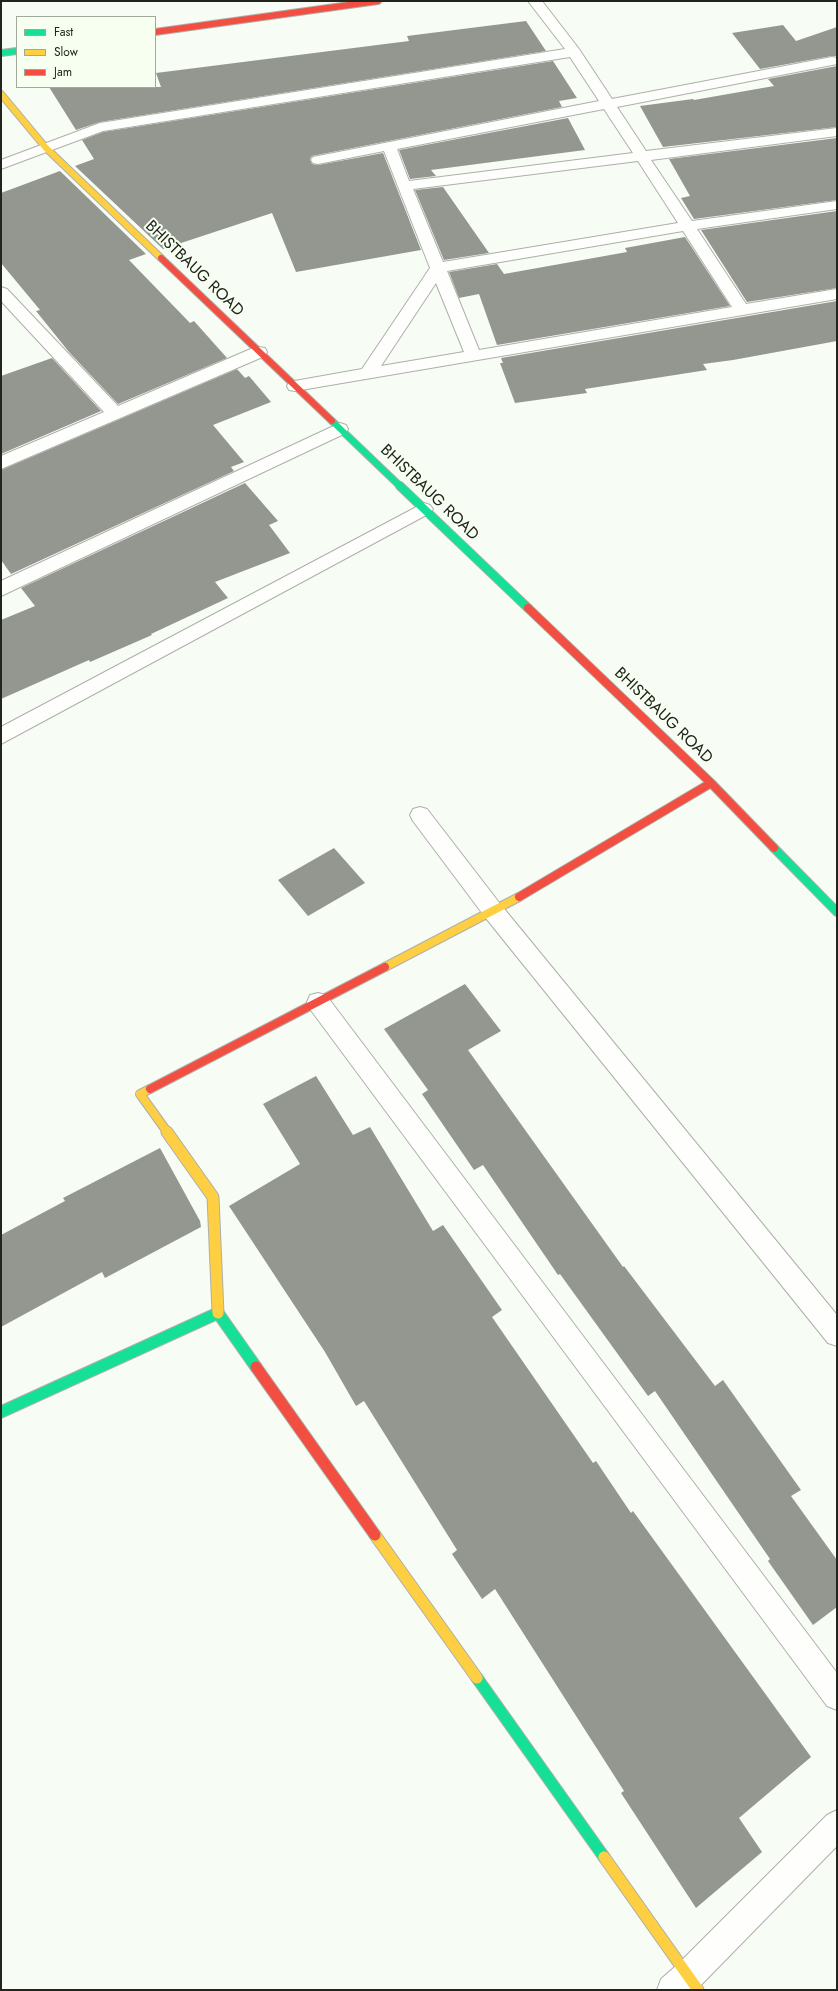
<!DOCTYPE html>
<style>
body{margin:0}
#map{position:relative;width:838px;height:1991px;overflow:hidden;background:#f7fcf4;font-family:Jost,sans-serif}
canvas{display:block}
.frame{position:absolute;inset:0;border:2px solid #21251e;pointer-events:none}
.legend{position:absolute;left:16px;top:16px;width:140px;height:72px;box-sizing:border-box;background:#f6fff0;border:1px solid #a1a89c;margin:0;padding:5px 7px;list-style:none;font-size:12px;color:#21251e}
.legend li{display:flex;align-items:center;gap:8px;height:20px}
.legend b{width:20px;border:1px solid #a1a89c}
</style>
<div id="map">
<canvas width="838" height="1991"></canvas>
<div class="frame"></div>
<ul class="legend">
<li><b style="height:5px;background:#16e098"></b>Fast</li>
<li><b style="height:5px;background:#ffcf43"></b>Slow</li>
<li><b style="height:5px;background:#f24e42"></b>Jam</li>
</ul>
</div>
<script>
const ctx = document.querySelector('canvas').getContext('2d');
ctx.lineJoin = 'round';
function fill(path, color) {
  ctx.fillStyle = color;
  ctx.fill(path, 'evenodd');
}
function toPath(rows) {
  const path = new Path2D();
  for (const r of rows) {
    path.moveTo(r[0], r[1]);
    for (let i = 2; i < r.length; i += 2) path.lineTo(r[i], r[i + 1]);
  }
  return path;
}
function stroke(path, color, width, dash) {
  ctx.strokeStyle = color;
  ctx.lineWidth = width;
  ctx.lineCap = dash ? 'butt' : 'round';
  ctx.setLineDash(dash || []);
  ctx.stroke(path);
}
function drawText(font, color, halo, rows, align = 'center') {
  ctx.font = font + ' Jost,sans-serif';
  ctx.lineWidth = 4;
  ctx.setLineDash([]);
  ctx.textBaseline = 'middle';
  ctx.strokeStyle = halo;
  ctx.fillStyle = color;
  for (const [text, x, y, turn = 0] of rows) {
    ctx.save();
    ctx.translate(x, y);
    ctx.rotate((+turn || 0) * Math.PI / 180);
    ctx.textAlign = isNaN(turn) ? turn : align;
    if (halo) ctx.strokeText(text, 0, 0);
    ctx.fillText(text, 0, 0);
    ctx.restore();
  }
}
fill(toPath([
 [526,21,546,51,100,122,76,130,49,87,161,87,156,73,409,41,407,36],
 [783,25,796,41,837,27,837,56,832,56,760,69,732,33],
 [553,61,577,98,559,101,562,107,312,156,310,159,312,164,318,165,383,153,421,250,296,272,272,213,163,249,75,166,94,159,82,140,103,132],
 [837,66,837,127,663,147,640,106,693,99,694,100,774,86,768,79],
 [568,118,585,150,431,170,436,176,410,179,399,150],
 [837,138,837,200,694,219,681,198,690,196,669,159],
 [60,171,146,254,129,260,190,323,194,321,227,358,118,404,69,352,36,311,40,310,1,263,1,193],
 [443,187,489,253,444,260,415,190],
 [837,211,837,288,747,302,701,230],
 [685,237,730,306,497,345,479,294,459,298,449,272,497,264,504,274,627,252,625,248],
 [837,301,837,341,733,360,703,364,707,370,585,389,587,393,515,403,500,363,503,363,501,358],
 [52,358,101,411,1,454,1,376],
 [237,369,245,378,249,376,271,402,213,425,244,462,231,467,234,471,11,574,1,560,1,470],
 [245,483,278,521,269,525,290,553,215,582,228,598,151,634,152,635,90,662,89,660,1,699,1,620,35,606,21,588],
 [334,848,365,883,308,916,278,880],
 [465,984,501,1031,468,1050,623,1267,624,1266,715,1386,723,1380,801,1490,791,1496,837,1560,837,1607,813,1625,768,1561,770,1559,655,1391,648,1396,560,1274,558,1275,483,1165,474,1170,422,1094,428,1090,384,1029],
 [316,1076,353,1135,370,1127,433,1231,443,1225,502,1310,492,1317,593,1463,596,1461,631,1513,633,1511,811,1757,739,1818,762,1852,696,1908,621,1793,624,1791,495,1589,482,1599,452,1554,457,1550,364,1401,356,1406,325,1352,229,1206,300,1164,263,1104],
 [160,1148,200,1221,201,1227,105,1278,102,1272,1,1327,1,1235,65,1201,63,1198]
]), '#939790');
const street = toPath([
 [528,1,542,1,579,49,612,99,832,57,837,58,837,64,832,65,617,107,646,151,837,128,837,136,651,160,692,221,837,201,837,209,697,229,746,304,837,289,837,299,295,391,289,390,287,386,289,382,362,369,430,268,384,151,318,164,313,163,311,160,313,157,599,101,570,57,103,131,1,169,1,160,100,123,565,49,528,1],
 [604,109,633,153,409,181,397,149,604,109],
 [638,161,678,223,443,262,413,189,638,161],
 [683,231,732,307,479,350,447,271,683,231],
 [436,283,464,352,381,366,436,283],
 [1,287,7,289,118,406,253,348,259,347,265,348,267,352,265,356,1,469,1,456,104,412,1,301,1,287],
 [340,423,346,425,348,429,346,433,1,596,1,581,340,423],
 [424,503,430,505,433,509,430,513,1,744,1,727,424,503],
 [420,807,427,809,501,905,837,1315,837,1346,828,1343,485,917,413,821,410,815,413,809,420,807],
 [318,993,326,995,837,1673,837,1710,827,1706,310,1009,307,1002,310,995,318,993],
 [837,1810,837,1846,699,1987,695,1990,657,1990,661,1979,677,1965,827,1815,837,1810]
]);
const fastFar2 = toPath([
 [1,53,17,51],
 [332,421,401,487]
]);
const fastFar1 = toPath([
 [400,486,528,608],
 [774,848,837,912]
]);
const fast = toPath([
 [1,1412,218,1313,256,1367],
 [477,1678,604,1857]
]);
const slowFar2 = toPath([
 [1,94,46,148,161,258]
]);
const slowFar1 = toPath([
 [385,967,519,897],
 [150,1089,140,1094,168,1133]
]);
const slow = toPath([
 [167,1132,213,1197,218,1313],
 [375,1535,477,1678],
 [604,1857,698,1990]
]);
const jamFar2 = toPath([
 [155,32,378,1],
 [161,258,332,421]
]);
const jamFar1 = toPath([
 [528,608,711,783,774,848],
 [519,897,711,783],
 [150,1089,385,967]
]);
const jam = toPath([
 [256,1367,375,1535]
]);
stroke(street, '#acb0a9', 2);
stroke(fastFar2, '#acb0a9', 8);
stroke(fastFar1, '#acb0a9', 10);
stroke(fast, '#acb0a9', 13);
stroke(slowFar2, '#acb0a9', 8);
stroke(slowFar1, '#acb0a9', 10);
stroke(slow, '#acb0a9', 13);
stroke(jamFar2, '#acb0a9', 8);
stroke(jamFar1, '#acb0a9', 10);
stroke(jam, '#acb0a9', 13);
fill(street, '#fefffd');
stroke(fastFar2, '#16e098', 6);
stroke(fastFar1, '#16e098', 8);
stroke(fast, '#16e098', 11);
stroke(slowFar2, '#ffcf43', 6);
stroke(slowFar1, '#ffcf43', 8);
stroke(slow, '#ffcf43', 11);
stroke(jamFar2, '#f24e42', 6);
stroke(jamFar1, '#f24e42', 8);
stroke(jam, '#f24e42', 11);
drawText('16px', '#21251e', '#f6fff0', [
 ["BHISTBAUG ROAD",194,269,44],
 ["BHISTBAUG ROAD",429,493,44],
 ["BHISTBAUG ROAD",663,716,44]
]);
</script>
